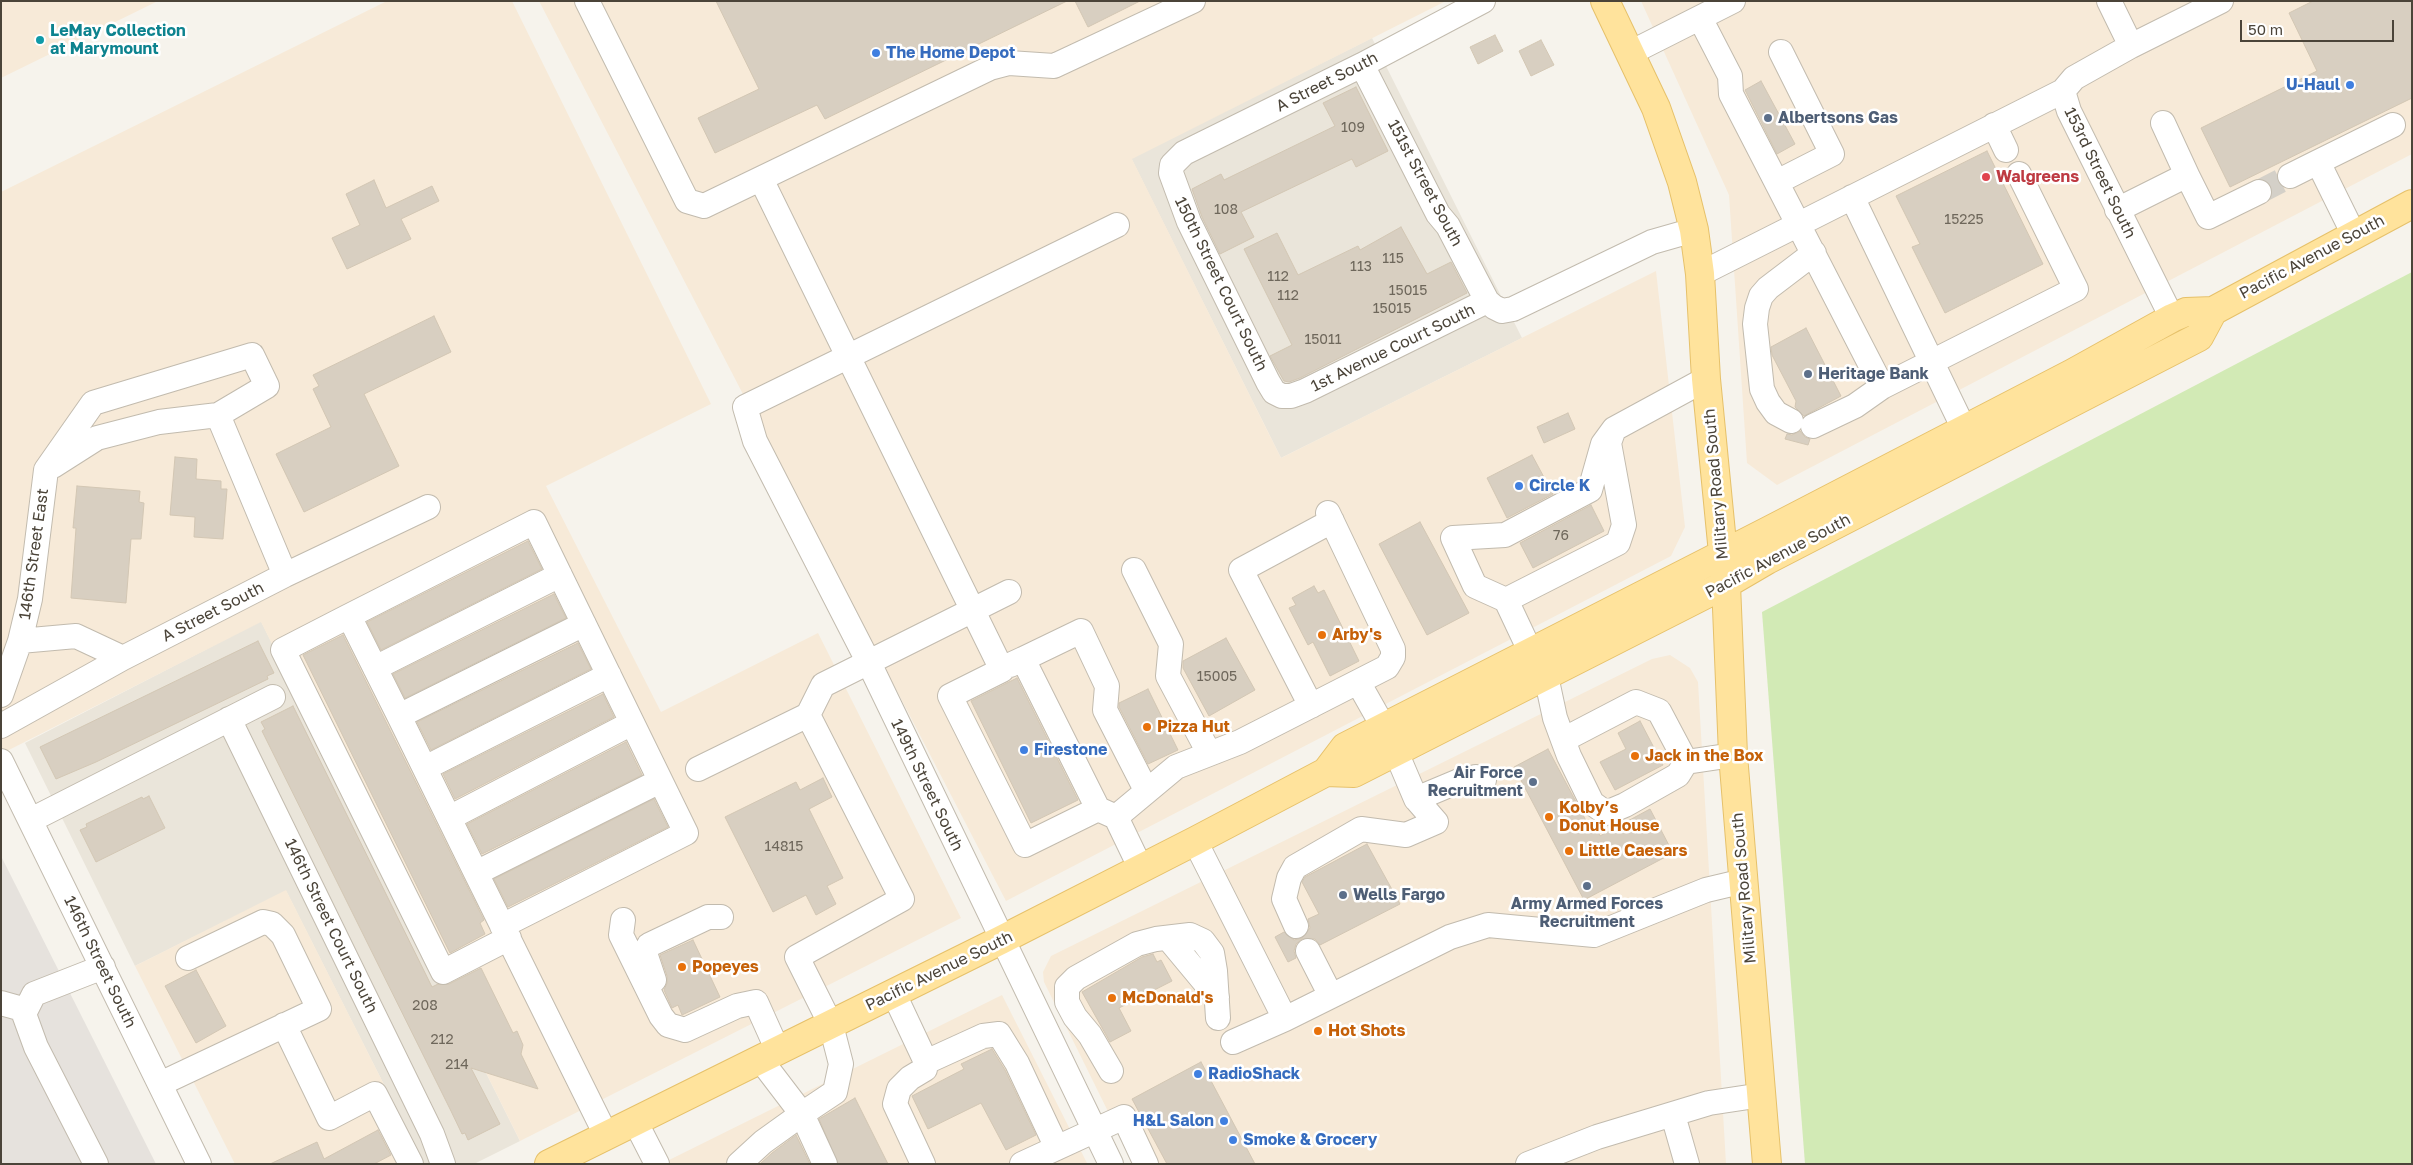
<!DOCTYPE html>
<meta charset="utf-8">
<style>
body{margin:0}
#map{position:relative;width:2413px;height:1165px;overflow:hidden;background:#f6f3ec;font-family:"Golos Text",sans-serif}
canvas{display:block}
.frame{position:absolute;inset:0;border:2px solid #4b4439;pointer-events:none}
.scale{position:absolute;left:2240px;top:20px;width:154px;height:22px;box-sizing:border-box;border:2px solid #4b4439;border-top:0;padding-left:6px;font-size:15px;line-height:18px;white-space:nowrap;color:#4b4439;-webkit-text-stroke:4px #fff;paint-order:stroke}
</style>
<div id="map">
<canvas width="2413" height="1165"></canvas>
<div class="frame"></div>
<div class="scale">50 m</div>
</div>
<script>
const ctx = document.querySelector('canvas').getContext('2d');
ctx.lineJoin = 'round';
function fill(path, color) {
  ctx.fillStyle = color;
  ctx.fill(path, 'evenodd');
}
function toPath(rows) {
  const path = new Path2D();
  for (const r of rows) {
    path.moveTo(r[0], r[1]);
    for (let i = 2; i < r.length; i += 2) path.lineTo(r[i], r[i + 1]);
  }
  return path;
}
function stroke(path, color, width, dash) {
  ctx.strokeStyle = color;
  ctx.lineWidth = width;
  ctx.lineCap = dash ? 'butt' : 'round';
  ctx.setLineDash(dash || []);
  ctx.stroke(path);
}
function drawText(font, color, halo, rows, align = 'center') {
  ctx.font = font + ' "Golos Text",sans-serif';
  ctx.lineWidth = 5;
  ctx.setLineDash([]);
  ctx.textBaseline = 'middle';
  ctx.strokeStyle = halo;
  ctx.fillStyle = color;
  for (const [text, x, y, turn = 0] of rows) {
    ctx.save();
    ctx.translate(x, y);
    ctx.rotate((+turn || 0) * Math.PI / 180);
    ctx.textAlign = isNaN(turn) ? turn : align;
    if (halo) ctx.strokeText(text, 0, 0);
    ctx.fillText(text, 0, 0);
    ctx.restore();
  }
}
fill(toPath([
 [1372,38,1522,338,1281,458,1131,158],
 [261,621,520,1141,474,1164,424,1164,286,891,135,966,25,743]
]), '#eae5da');
fill(toPath([
 [1,1,158,1,1,78],
 [387,1,512,1,711,404,546,486,661,712,818,633,961,918,520,1141,261,622,1,754,1,192],
 [539,1,1446,1,1132,159,1281,458,1656,271,1685,527,1671,556,1006,901],
 [1641,1,2412,1,2412,154,1777,485,1747,463,1729,195],
 [1670,655,1690,668,1698,682,1726,1164,1134,1164,1044,982,1043,972,1051,956,1652,659],
 [286,890,424,1164,235,1164,135,966],
 [1002,995,1087,1163,661,1164]
]), '#f7ead8');
fill(toPath([
 [1,856,156,1164,1,1164]
]), '#e6e2dd');
fill(toPath([
 [2412,272,2412,1164,1805,1164,1762,612]
]), '#d2eab5');
const building = toPath([
 [716,1,1067,1,825,119,817,105,715,153,698,118,759,89,716,1],
 [1075,1,1140,1,1088,27,1075,1],
 [2313,1,2412,1,2412,98,2230,187,2201,128,2317,71,2289,13,2313,1],
 [1495,35,1503,51,1478,64,1470,47,1495,35],
 [1541,40,1554,65,1531,76,1519,51,1541,40],
 [1761,81,1795,144,1777,154,1745,90,1761,81],
 [1356,87,1388,151,1356,167,1352,159,1241,212,1254,237,1220,254,1202,217,1192,189,1221,174,1224,180,1335,126,1323,103,1356,87],
 [1987,151,2043,264,1945,313,1912,247,1920,244,1896,196,1987,151],
 [374,180,386,208,432,186,439,201,401,219,411,239,347,269,332,238,360,225,346,194,374,180],
 [1401,227,1427,274,1451,262,1467,293,1300,378,1289,382,1284,381,1270,356,1292,345,1244,249,1277,233,1298,275,1358,246,1360,250,1401,227],
 [434,316,451,352,364,394,399,466,304,512,276,454,331,427,313,389,319,386,313,375,434,316],
 [1806,328,1841,396,1804,416,1795,407,1796,401,1772,355,1771,347,1806,328],
 [1568,413,1575,429,1544,443,1537,427,1568,413],
 [1800,431,1805,437,1810,439,1808,445,1785,439,1787,434,1792,435,1800,431],
 [1532,455,1553,494,1507,518,1487,478,1532,455],
 [175,457,197,459,196,479,221,481,221,489,227,489,223,539,194,537,195,517,170,515,175,457],
 [77,486,140,491,139,502,144,503,141,539,131,539,126,603,71,598,76,528,73,528,77,486],
 [1591,505,1604,531,1533,568,1520,543,1591,505],
 [1420,522,1469,613,1427,635,1379,544,1420,522],
 [528,541,542,569,381,650,367,622,528,541],
 [1314,586,1318,593,1324,590,1359,661,1330,676,1313,642,1308,645,1289,608,1296,605,1292,598,1314,586],
 [554,594,566,618,405,698,393,674,554,594],
 [343,635,484,920,480,923,485,934,450,953,303,655,343,635],
 [1226,638,1255,690,1209,716,1183,668,1183,661,1226,638],
 [258,641,274,673,267,676,268,679,96,762,56,779,40,747,258,641],
 [578,643,591,669,431,750,417,722,578,643],
 [1017,678,1078,800,1031,823,971,701,1017,678],
 [1148,689,1178,750,1148,764,1119,707,1119,703,1148,689],
 [603,694,614,717,455,799,443,774,603,694],
 [293,706,432,987,438,984,449,984,481,968,513,1033,517,1031,523,1045,521,1054,538,1089,471,1068,500,1124,468,1140,465,1133,462,1134,451,1111,262,731,265,729,261,722,293,706],
 [1640,721,1663,765,1615,790,1600,762,1626,749,1618,733,1640,721],
 [626,742,642,775,482,854,467,824,626,742],
 [1548,749,1592,832,1597,829,1600,836,1650,809,1673,853,1584,900,1514,767,1548,749],
 [823,778,832,797,809,809,843,878,827,886,836,904,816,915,806,895,773,912,725,817,796,782,800,790,823,778],
 [149,796,165,828,96,862,80,830,87,827,86,824,142,797,143,799,149,796],
 [654,799,668,827,508,907,494,879,654,799],
 [1367,844,1400,904,1320,945,1315,939,1302,939,1296,944,1294,951,1296,958,1288,962,1275,937,1284,932,1294,940,1302,938,1310,928,1308,919,1319,914,1302,882,1305,877,1367,844],
 [693,940,720,997,682,1015,678,1005,672,1008,664,990,667,983,667,976,660,955,693,940],
 [1153,954,1157,962,1161,960,1172,981,1119,1008,1131,1031,1110,1042,1082,992,1142,957,1153,954],
 [196,970,226,1026,196,1043,165,986,196,970],
 [992,1049,1005,1070,1036,1135,1006,1150,981,1103,928,1129,912,1096,964,1069,961,1064,992,1049],
 [1201,1062,1255,1164,1167,1164,1132,1099,1201,1062],
 [855,1098,888,1164,838,1164,819,1119,855,1098],
 [378,1130,391,1155,374,1164,270,1164,317,1142,324,1159,378,1130],
 [796,1135,810,1164,760,1164,772,1153,796,1135]
]);
fill(building, '#d8cfc1');
stroke(building, '#d3c7b4', 1);
stroke(toPath([
 [2259,192,2290,176]
]), '#d4d0c8', 24, [24, 12]);
const minor = toPath([
 [587,1,687,201,704,206,990,68,1009,63,1054,66,1193,1],
 [1483,1,1362,65,1184,153,1172,165,1171,173,1189,222,1268,382,1274,392,1282,396,1291,396,1305,391,1487,301],
 [2109,1,2131,46],
 [1700,18,1730,76,1731,94,1882,387,2076,289,2019,174],
 [1630,53,1733,1],
 [1362,65,1438,214,1448,226,1487,301,1494,307,1502,311,1513,309,1652,242,1694,230],
 [2163,123,2187,175],
 [1994,125,2006,150],
 [2318,162,2393,125],
 [2290,176,2318,162,2354,235],
 [761,179,1002,670,950,696,1025,845,1098,809,1116,817,1141,869],
 [1777,182,1832,154,1781,52],
 [1852,197,1964,429],
 [2117,210,2187,175,2208,217,2259,192],
 [1700,274,2063,91],
 [2172,318,2069,111,2063,91,2074,78,2131,46,2221,1],
 [1791,421,1776,413,1768,402,1762,389,1755,324,1757,308,1761,296,1768,288,1814,253],
 [1813,426,1855,406,1882,387],
 [53,466,97,438,159,422,218,415],
 [1134,570,1171,644,1168,676,1209,753],
 [1506,600,1618,543,1624,525,1609,443,1614,429,1706,379],
 [349,616,283,650,443,972,509,938],
 [20,641,76,636,123,658],
 [1531,653,1506,600,1475,586,1453,538,1505,535,1590,490,1603,444,1614,429],
 [1023,659,1081,631,1107,686,1105,710,1146,790],
 [1010,665,1023,659,1098,809],
 [375,668,560,575],
 [1546,676,1555,718,1569,756,1592,803,1606,813,1625,805,1678,775,1686,762,1733,755],
 [1358,682,1384,728],
 [1,695,20,641,30,599,46,470,93,403,252,355,267,386,218,415,285,575],
 [1311,706,1241,570,1332,521],
 [808,715,823,685,1009,592],
 [399,716,584,624],
 [229,719,432,1134,443,1164],
 [1,726,123,658,285,575,428,507],
 [1563,740,1636,702,1659,711,1686,762],
 [1,761,199,1164],
 [425,768,609,675],
 [698,769,808,715,902,899,797,957,831,1025,841,1064,835,1092,802,1114,825,1164],
 [1416,799,1459,781,1476,777,1484,780],
 [1116,817,1176,767,1240,742,1387,667,1393,657,1393,649,1328,513],
 [449,818,632,723],
 [31,820,273,697],
 [1195,841,1285,1019],
 [476,873,660,781],
 [623,920,621,935,661,1016,668,1025,685,1030,737,1006,756,1002,778,1051],
 [502,926,686,833,534,522,349,616,399,716,476,873,606,1135],
 [1296,926,1284,899,1289,878,1295,867,1361,829,1406,835,1436,822,1416,799,1396,752],
 [1168,938,1217,997],
 [1308,951,1331,996],
 [654,980,645,953,649,945,708,917,721,917],
 [894,994,926,1062,925,1069,910,1078,899,1089,895,1104,923,1164],
 [1,1003,26,1010],
 [284,1025,329,1118,375,1094,411,1164],
 [1233,1042,1285,1019,1450,937,1488,925,1594,935,1706,890,1744,881],
 [926,1062,983,1036,999,1034,1017,1063,1057,1148],
 [1111,1071,1090,1035,1075,1017,1067,1002,1067,987,1076,978,1137,944,1156,939,1190,935,1203,941,1212,953,1215,971,1218,1018],
 [160,1084,319,1009,283,935,272,924,263,922,188,958],
 [1673,1115,1687,1164],
 [635,1121,657,1164],
 [96,1164,36,1047,24,1014,34,994,103,967],
 [739,1164,763,1142,802,1114,760,1059],
 [1022,1164,1124,1117,1146,1164],
 [1111,1164,869,663,755,441,745,407,1117,225],
 [1528,1164,1597,1137,1709,1103,1762,1095]
]);
const major = toPath([
 [1605,1,1656,108,1682,182,1694,230,1700,274,1706,379,1726,584,1733,755,1767,1164],
 [1326,772,1354,773,1726,584,1767,560,2199,337,2213,311],
 [549,1164,1001,940,1195,841,1326,772,1345,747,1768,531,2071,374,2172,318,2186,312,2213,311,2412,204]
]);
stroke(minor, '#c2bbae', 26);
stroke(major, '#e6c16a', 30);
stroke(minor, '#fff', 24);
stroke(major, '#ffe39c', 28);
for (const [x, y, r, color] of [
 [40,40,5,"#0f9aa8"],
 [876,53,5,"#3f7fe0"],
 [2350,85,5,"#3f7fe0"],
 [1768,118,5,"#5c6f8a"],
 [1986,177,5,"#e0444e"],
 [1808,374,5,"#5c6f8a"],
 [1519,486,5,"#3f7fe0"],
 [1322,635,5,"#e8710a"],
 [1147,727,5,"#e8710a"],
 [1024,750,5,"#3f7fe0"],
 [1635,756,5,"#e8710a"],
 [1533,782,5,"#5c6f8a"],
 [1549,817,5,"#e8710a"],
 [1569,851,5,"#e8710a"],
 [1587,886,5,"#5c6f8a"],
 [1343,895,5,"#5c6f8a"],
 [682,967,5,"#e8710a"],
 [1112,998,5,"#e8710a"],
 [1318,1031,5,"#e8710a"],
 [1198,1074,5,"#3f7fe0"],
 [1224,1121,5,"#3f7fe0"],
 [1233,1140,5,"#3f7fe0"]
]) {
  const dot = new Path2D();
  dot.arc(x, y, r, 0, 2 * Math.PI);
  ctx.fillStyle = color;
  ctx.fill(dot);
  stroke(dot, '#fff', 2);
}
drawText('14px', '#6e675b', null, [
 ["109",1353,128],
 ["108",1226,210],
 ["15225",1964,220],
 ["115",1393,259],
 ["113",1361,267],
 ["112",1278,277],
 ["15015",1408,291],
 ["112",1288,296],
 ["15015",1392,309],
 ["15011",1323,340],
 ["76",1561,536],
 ["15005",1217,677],
 ["14815",784,847],
 ["208",425,1006],
 ["212",442,1040],
 ["214",457,1065]
]);
drawText('bold 16px', '#0d838f', '#fff', [
 ["LeMay Collection",50,31],
 ["at Marymount",50,49]
], 'left');
drawText('bold 16px', '#366cbe', '#fff', [
 ["The Home Depot",886,53],
 ["U-Haul",2340,85,"right"],
 ["Circle K",1529,486],
 ["Firestone",1034,750],
 ["RadioShack",1208,1074],
 ["H&L Salon",1214,1121,"right"],
 ["Smoke & Grocery",1243,1140]
], 'left');
drawText('16px', '#4b4439', '#fff', [
 ["A Street South",1327,82,-27],
 ["153rd Street South",2100,173,64],
 ["151st Street South",1425,183,62],
 ["Pacific Avenue South",2312,257,-28],
 ["150th Street Court South",1221,284,64],
 ["1st Avenue Court South",1393,348,-26],
 ["Military Road South",1716,484,-95],
 ["146th Street East",34,554,-82],
 ["Pacific Avenue South",1778,556,-28],
 ["A Street South",213,612,-27],
 ["149th Street South",927,785,64],
 ["Military Road South",1744,888,-95],
 ["146th Street Court South",331,926,64],
 ["146th Street South",100,962,64],
 ["Pacific Avenue South",939,971,-26]
]);
drawText('bold 16px', '#4e5e75', '#fff', [
 ["Albertsons Gas",1778,118],
 ["Heritage Bank",1818,374],
 ["Air Force",1523,773,"right"],
 ["Recruitment",1523,791,"right"],
 ["Wells Fargo",1353,895],
 ["Army Armed Forces",1587,904,"center"],
 ["Recruitment",1587,922,"center"]
], 'left');
drawText('bold 16px', '#be3a42', '#fff', [
 ["Walgreens",1996,177]
], 'left');
drawText('bold 16px', '#c56008', '#fff', [
 ["Arby's",1332,635],
 ["Pizza Hut",1157,727],
 ["Jack in the Box",1645,756],
 ["Kolby’s",1559,808],
 ["Donut House",1559,826],
 ["Little Caesars",1579,851],
 ["Popeyes",692,967],
 ["McDonald's",1122,998],
 ["Hot Shots",1328,1031]
], 'left');
</script>
